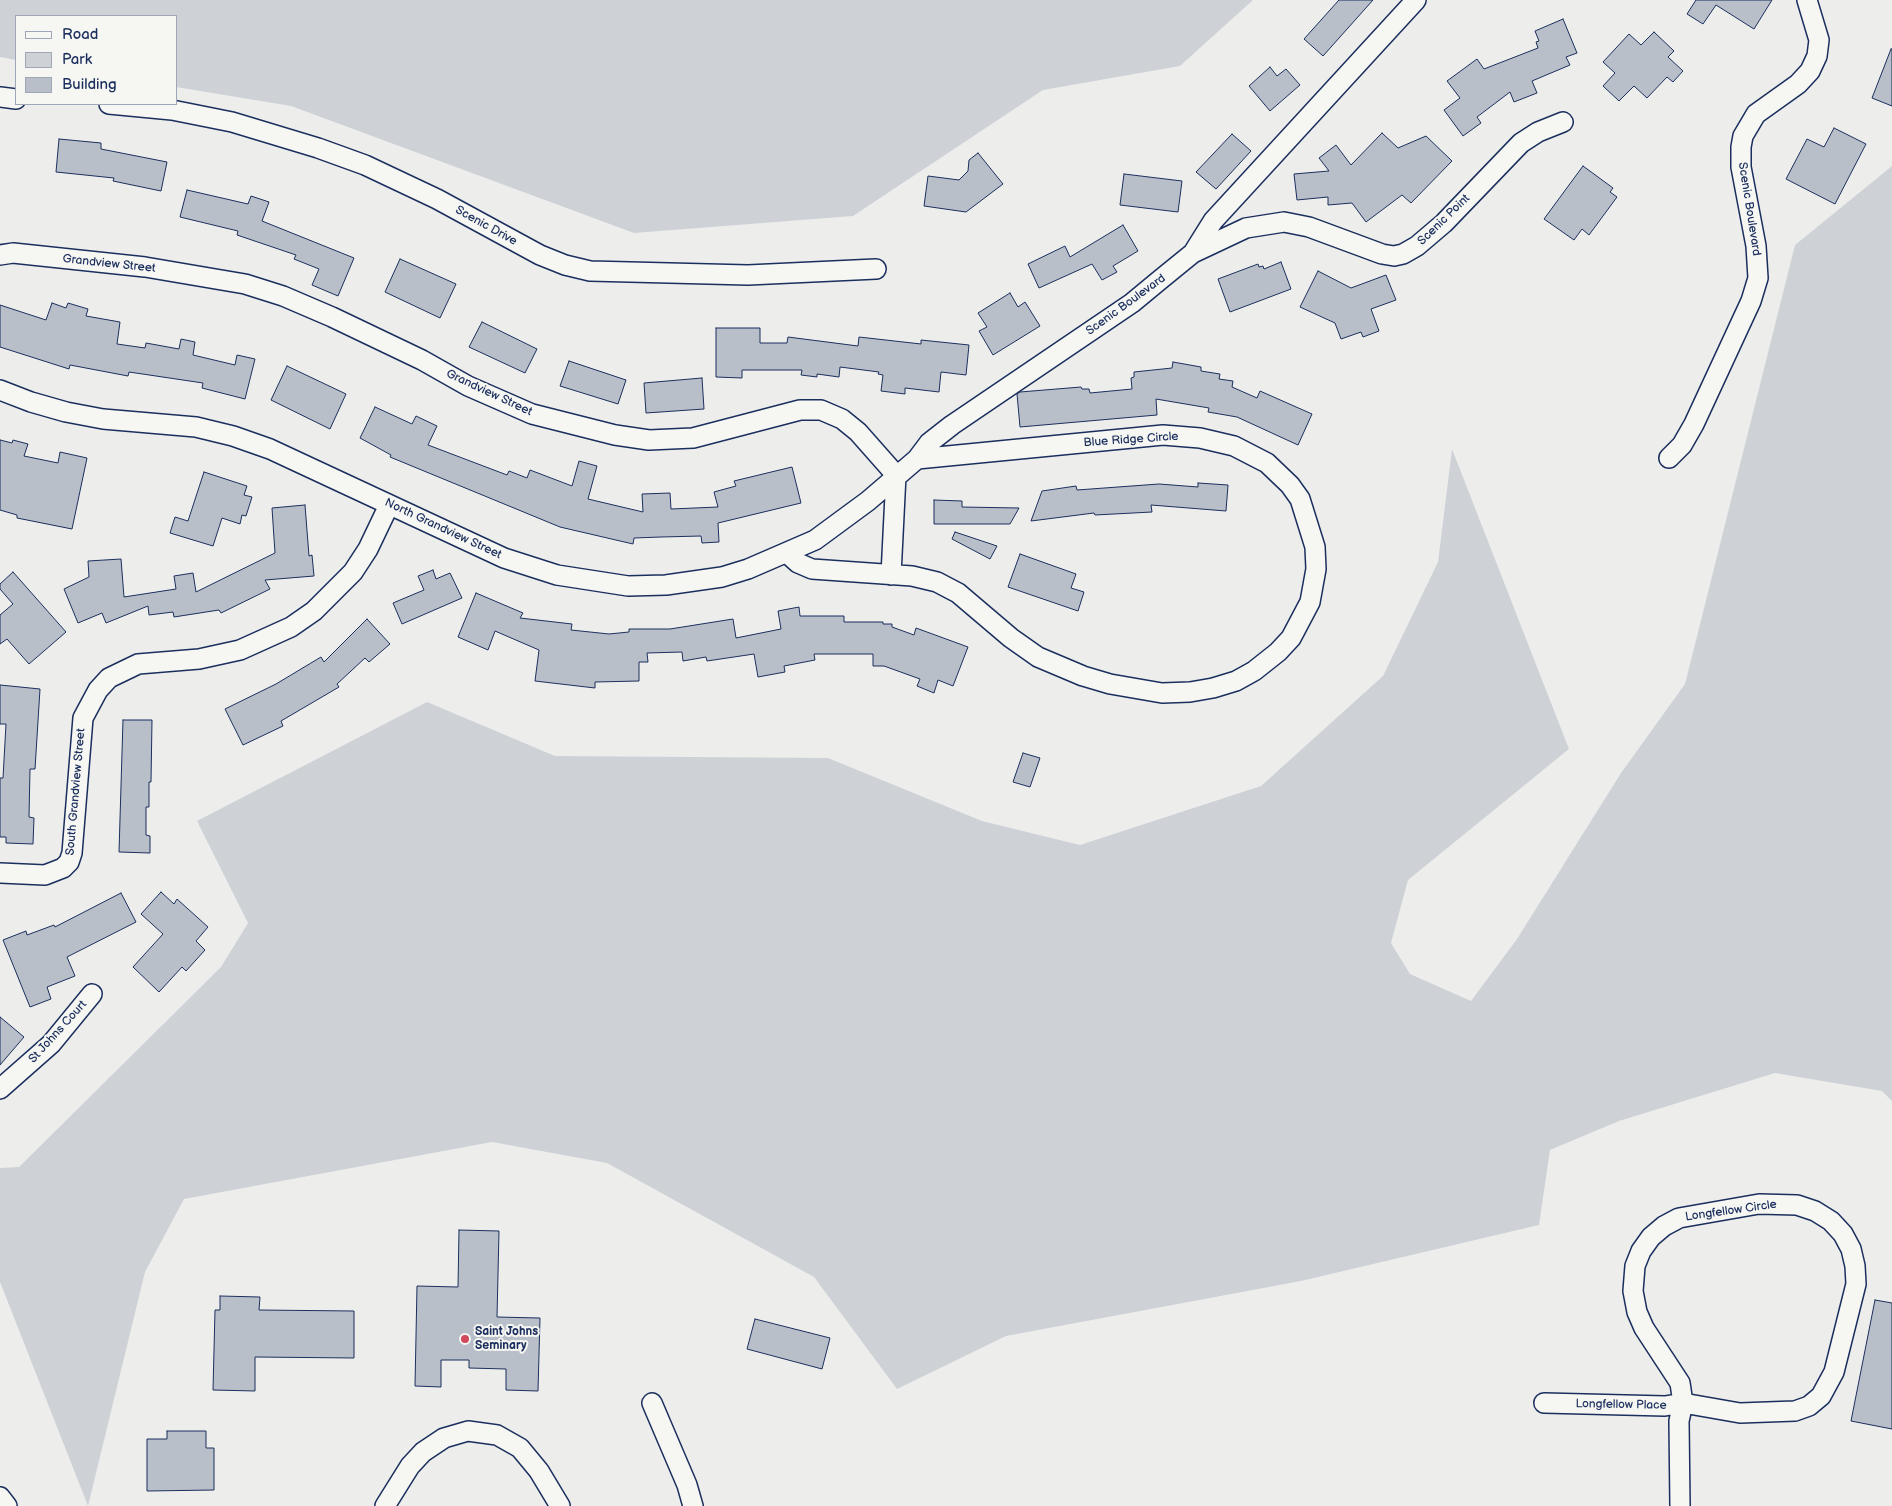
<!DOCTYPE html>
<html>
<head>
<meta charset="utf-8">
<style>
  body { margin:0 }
  #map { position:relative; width:1892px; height:1506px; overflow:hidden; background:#edeeec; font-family:"Balsamiq Sans",sans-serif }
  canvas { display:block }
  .legend { position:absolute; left:15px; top:15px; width:162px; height:90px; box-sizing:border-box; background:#f6f6f2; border:1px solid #9ea6b7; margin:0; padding:6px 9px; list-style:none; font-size:15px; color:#1b2f5e }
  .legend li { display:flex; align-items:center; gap:10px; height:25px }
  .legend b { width:25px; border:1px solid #9ea6b7 }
</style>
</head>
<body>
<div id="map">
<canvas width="1892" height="1506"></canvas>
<ul class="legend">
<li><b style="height:6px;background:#f6f6f2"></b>Road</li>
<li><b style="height:14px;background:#ced2d7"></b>Park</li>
<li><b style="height:14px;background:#b9bfc8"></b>Building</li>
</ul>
</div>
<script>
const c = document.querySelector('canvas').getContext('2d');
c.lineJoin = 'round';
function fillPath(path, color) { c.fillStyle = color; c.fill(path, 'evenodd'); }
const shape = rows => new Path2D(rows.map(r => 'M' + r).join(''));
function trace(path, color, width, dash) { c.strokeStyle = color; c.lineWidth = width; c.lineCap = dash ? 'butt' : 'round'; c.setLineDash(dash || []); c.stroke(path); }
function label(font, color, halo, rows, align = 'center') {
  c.font = font + ' "Balsamiq Sans",sans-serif'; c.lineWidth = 4; c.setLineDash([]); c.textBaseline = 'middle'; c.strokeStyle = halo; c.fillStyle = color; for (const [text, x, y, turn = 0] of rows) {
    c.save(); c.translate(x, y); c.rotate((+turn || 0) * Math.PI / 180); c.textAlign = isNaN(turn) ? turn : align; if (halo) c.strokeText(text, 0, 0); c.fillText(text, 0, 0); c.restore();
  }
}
fillPath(shape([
  [0,0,1253,0,1180,66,1043,90,853,216,634,233,291,106,176,87,176,16,16,16,16,60,0,57],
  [1892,166,1892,1101,1882,1091,1775,1073,1619,1121,1550,1150,1539,1225,1301,1281,1006,1336,897,1389,814,1277,607,1163,492,1142,184,1199,145,1272,88,1506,0,1282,0,1168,19,1167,221,967,248,923,197,821,427,702,555,756,828,758,982,821,1080,845,1261,786,1383,676,1438,562,1452,449,1569,749,1408,880,1391,943,1410,974,1471,1001,1517,939,1621,773,1685,684,1795,245]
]), '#ced2d7');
const building = shape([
  [1339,0,1373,0,1323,56,1304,39,1339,0],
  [1696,0,1772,0,1754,29,1716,5,1703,24,1687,14,1696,0],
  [1563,19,1577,53,1566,57,1570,65,1532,81,1537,93,1514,102,1510,92,1477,117,1481,123,1463,136,1444,110,1460,98,1447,81,1477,59,1484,69,1538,48,1536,42,1539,41,1535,31,1563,19],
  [1654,32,1674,51,1668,57,1683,71,1673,82,1667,77,1647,98,1634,86,1619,101,1603,86,1615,73,1603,62,1629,34,1641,45,1654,32],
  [1891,49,1892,49,1892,106,1872,98,1891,49],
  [1270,67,1277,76,1286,69,1300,85,1270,111,1249,86,1270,67],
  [1834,128,1866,144,1835,204,1786,179,1807,139,1824,147,1834,128],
  [1382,133,1398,148,1426,136,1452,161,1411,203,1402,195,1366,222,1352,203,1328,205,1328,197,1297,200,1294,174,1329,171,1319,158,1336,145,1351,165,1382,133],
  [1232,134,1251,151,1216,189,1196,172,1232,134],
  [59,139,101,143,101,149,167,162,161,191,113,181,114,178,56,172,59,139],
  [978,153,1003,184,966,212,924,206,928,176,959,180,968,171,969,160,978,153],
  [1583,166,1613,188,1610,192,1617,197,1589,235,1582,229,1574,240,1544,219,1583,166],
  [1124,174,1182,181,1178,212,1120,205,1124,174],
  [187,190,248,204,251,196,269,202,262,221,354,258,338,296,312,285,319,269,294,259,296,255,237,235,238,231,180,217,187,190],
  [1123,225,1138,251,1113,266,1117,272,1102,280,1092,264,1039,288,1028,264,1065,246,1070,257,1123,225],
  [400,259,456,284,440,318,385,292,400,259],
  [1281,262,1291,289,1230,312,1218,279,1258,264,1259,267,1263,266,1264,269,1281,262],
  [1318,271,1351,288,1386,275,1396,300,1371,309,1379,331,1363,337,1361,332,1341,339,1335,323,1300,307,1318,271],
  [1010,293,1018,307,1025,302,1040,326,993,355,979,331,987,327,978,313,1010,293],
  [52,303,66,308,68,303,88,309,86,316,120,322,117,344,145,348,146,343,179,349,181,339,195,342,193,355,235,365,237,355,255,359,245,399,202,388,203,383,129,372,128,376,70,365,69,369,0,347,0,305,46,320,52,303],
  [482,322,537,349,525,373,469,347,482,322],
  [716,328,760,328,760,343,787,343,788,337,858,346,859,337,921,344,921,340,969,345,966,375,941,372,939,392,905,388,905,394,881,391,883,375,878,374,879,372,840,367,839,377,817,374,817,377,801,375,802,370,742,370,742,378,716,377,716,328],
  [569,361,626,380,618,404,560,386,569,361],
  [1173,362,1201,367,1201,371,1220,374,1219,379,1233,381,1232,387,1257,398,1260,391,1312,414,1298,445,1237,417,1208,412,1209,408,1156,399,1157,415,1020,427,1017,394,1020,392,1081,387,1082,389,1089,389,1090,393,1132,389,1131,378,1134,377,1134,372,1172,368,1173,362],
  [287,366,346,394,330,429,271,400,287,366],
  [702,378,704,409,646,413,644,383,702,378],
  [375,407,412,424,416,416,437,426,428,445,507,475,509,471,527,478,530,470,572,486,579,461,597,466,588,499,643,512,642,494,670,493,671,509,718,507,714,492,736,486,734,481,792,467,801,503,718,523,719,542,702,543,701,536,661,537,634,538,633,544,560,527,390,457,391,455,360,438,375,407],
  [0,440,12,443,13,440,28,444,24,456,58,463,60,452,87,458,72,529,17,518,17,515,0,510,0,440],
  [204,472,247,486,244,495,252,497,246,516,242,515,240,524,222,518,213,546,170,533,175,517,188,521,204,472],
  [1198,483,1228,485,1226,511,1151,505,1152,512,1095,515,1094,513,1031,521,1042,491,1076,486,1077,490,1159,484,1198,487,1198,483],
  [934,500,962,501,962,507,1019,508,1010,524,934,524,934,500],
  [305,505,309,556,312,555,314,576,265,580,270,589,221,613,219,610,174,617,173,612,149,615,148,606,106,623,102,613,78,623,64,589,89,577,88,561,121,559,124,597,176,589,174,576,193,573,196,592,275,553,272,508,305,505],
  [955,532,997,546,990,559,952,539,955,532],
  [1020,554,1076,574,1071,588,1084,592,1078,611,1008,587,1020,554],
  [433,570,436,579,450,573,462,598,402,624,393,603,424,590,418,576,433,570],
  [13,572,66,632,29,664,7,639,0,644,0,615,13,604,0,589,0,584,13,572],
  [476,593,523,613,520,618,572,624,571,630,609,634,629,632,629,629,670,629,733,619,736,638,781,629,778,611,799,607,800,616,844,616,844,622,883,622,883,624,892,624,892,627,914,635,916,628,968,647,953,686,938,680,934,693,917,686,920,679,884,666,873,666,873,654,814,654,815,660,784,666,785,672,758,677,754,654,707,661,706,657,683,661,682,652,647,653,648,662,639,662,639,681,595,682,595,688,535,681,539,650,495,631,488,650,458,637,476,593],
  [367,619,390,644,369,662,365,658,337,684,339,687,281,721,283,726,243,745,225,709,276,684,321,657,324,662,367,619],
  [0,685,40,689,35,769,30,769,29,817,34,818,33,844,6,843,6,837,0,837,0,778,3,778,6,724,0,724,0,685],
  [123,720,152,720,151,782,149,782,149,807,146,807,146,835,150,836,150,853,119,852,123,720],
  [1023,753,1040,758,1030,787,1013,782,1023,753],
  [161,892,174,904,177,899,208,927,196,941,205,950,186,971,182,967,159,992,133,967,163,934,141,914,161,892],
  [121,893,136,922,67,957,75,976,47,987,51,999,30,1007,3,940,26,931,27,935,54,925,55,927,121,893],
  [0,1017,24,1037,0,1065,0,1017],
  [459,1230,499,1231,497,1317,540,1318,538,1391,506,1390,506,1369,469,1368,469,1360,441,1360,441,1387,415,1386,417,1286,458,1287,459,1230],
  [220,1296,260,1297,259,1310,354,1311,354,1358,255,1357,255,1391,213,1390,215,1310,220,1310,220,1296],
  [1875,1300,1892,1303,1892,1429,1851,1421,1875,1300],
  [755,1319,830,1338,822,1369,747,1349,755,1319],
  [167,1431,206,1431,206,1448,214,1448,214,1490,147,1491,147,1439,167,1439,167,1431]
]);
fillPath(building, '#b9bfc8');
trace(building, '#1b2f5e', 1);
const minor = shape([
  [0,97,16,99],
  [109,104,172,110,232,122,318,148,365,165,437,199,540,255,565,265,590,271,748,275,876,269],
  [1193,253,1246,228,1284,222,1309,227,1382,254,1394,256,1403,254,1417,246,1444,223,1521,143,1538,132,1563,122],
  [0,255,13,253,145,267,245,284,283,296,332,317,422,360,468,386,532,414,615,435,649,440,693,438,800,410,821,410,842,419,858,432,896,475,891,575],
  [0,390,31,402,66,412,103,419,196,427,233,436,270,449,504,558,557,575,628,586,666,585,722,577,748,569,815,540,868,501,917,459,929,443,952,425,1132,303,1161,279,1193,253,1213,221,1416,0],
  [1669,458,1682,445,1694,424,1751,301,1758,278,1756,246,1741,167,1741,147,1743,136,1756,114,1798,84,1810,71,1817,56,1819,40,1807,0],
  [788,554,798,563,812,569,912,576,937,582,958,593,1011,638,1038,657,1083,676,1110,684,1162,693,1190,692,1213,688,1236,681,1254,671,1278,652,1291,638,1310,602,1316,569,1315,547,1300,499,1290,485,1267,463,1234,446,1200,438,1163,435,917,459],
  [0,873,45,875,63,868,69,862,72,853,83,718,98,690,109,678,138,664,199,659,240,650,291,627,314,611,353,572,368,549,389,505],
  [0,1089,51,1044,92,994],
  [1759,1204,1797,1205,1815,1211,1831,1221,1843,1234,1851,1249,1855,1266,1856,1284,1834,1372,1821,1396,1809,1406,1795,1411,1740,1413,1683,1403,1680,1383,1644,1328,1637,1312,1633,1291,1635,1266,1641,1251,1651,1237,1664,1226,1679,1218,1759,1204],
  [652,1403,687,1485,693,1506],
  [1544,1403,1665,1406,1683,1403],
  [0,1497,7,1506],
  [385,1506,410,1466,423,1452,444,1438,468,1431,497,1435,520,1448,539,1471,560,1506],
  [1680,1506,1679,1421,1683,1403]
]);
trace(minor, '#1b2f5e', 22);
trace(minor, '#f6f6f2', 19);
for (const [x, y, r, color] of [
  [465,1339,5,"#d1495b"]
]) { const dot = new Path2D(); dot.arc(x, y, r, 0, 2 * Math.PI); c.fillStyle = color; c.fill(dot); trace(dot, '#f6f6f2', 2); }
label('12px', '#1b2f5e', '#f6f6f2', [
  ["Scenic Boulevard",1749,209,81],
  ["Scenic Point",1444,220,-44],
  ["Scenic Drive",486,226,29],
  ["Grandview Street",109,264,6],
  ["Scenic Boulevard",1126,305,-36],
  ["Grandview Street",489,393,25],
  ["Blue Ridge Circle",1131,440,-4],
  ["North Grandview Street",443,529,25],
  ["South Grandview Street",76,792,-85],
  ["St Johns Court",58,1032,-48],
  ["Longfellow Circle",1731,1211,-8],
  ["Longfellow Place",1621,1405,1]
]);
label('bold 12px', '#1b2f5e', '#f6f6f2', [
  ["Saint Johns",475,1332],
  ["Seminary",475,1346]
], 'left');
</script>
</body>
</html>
